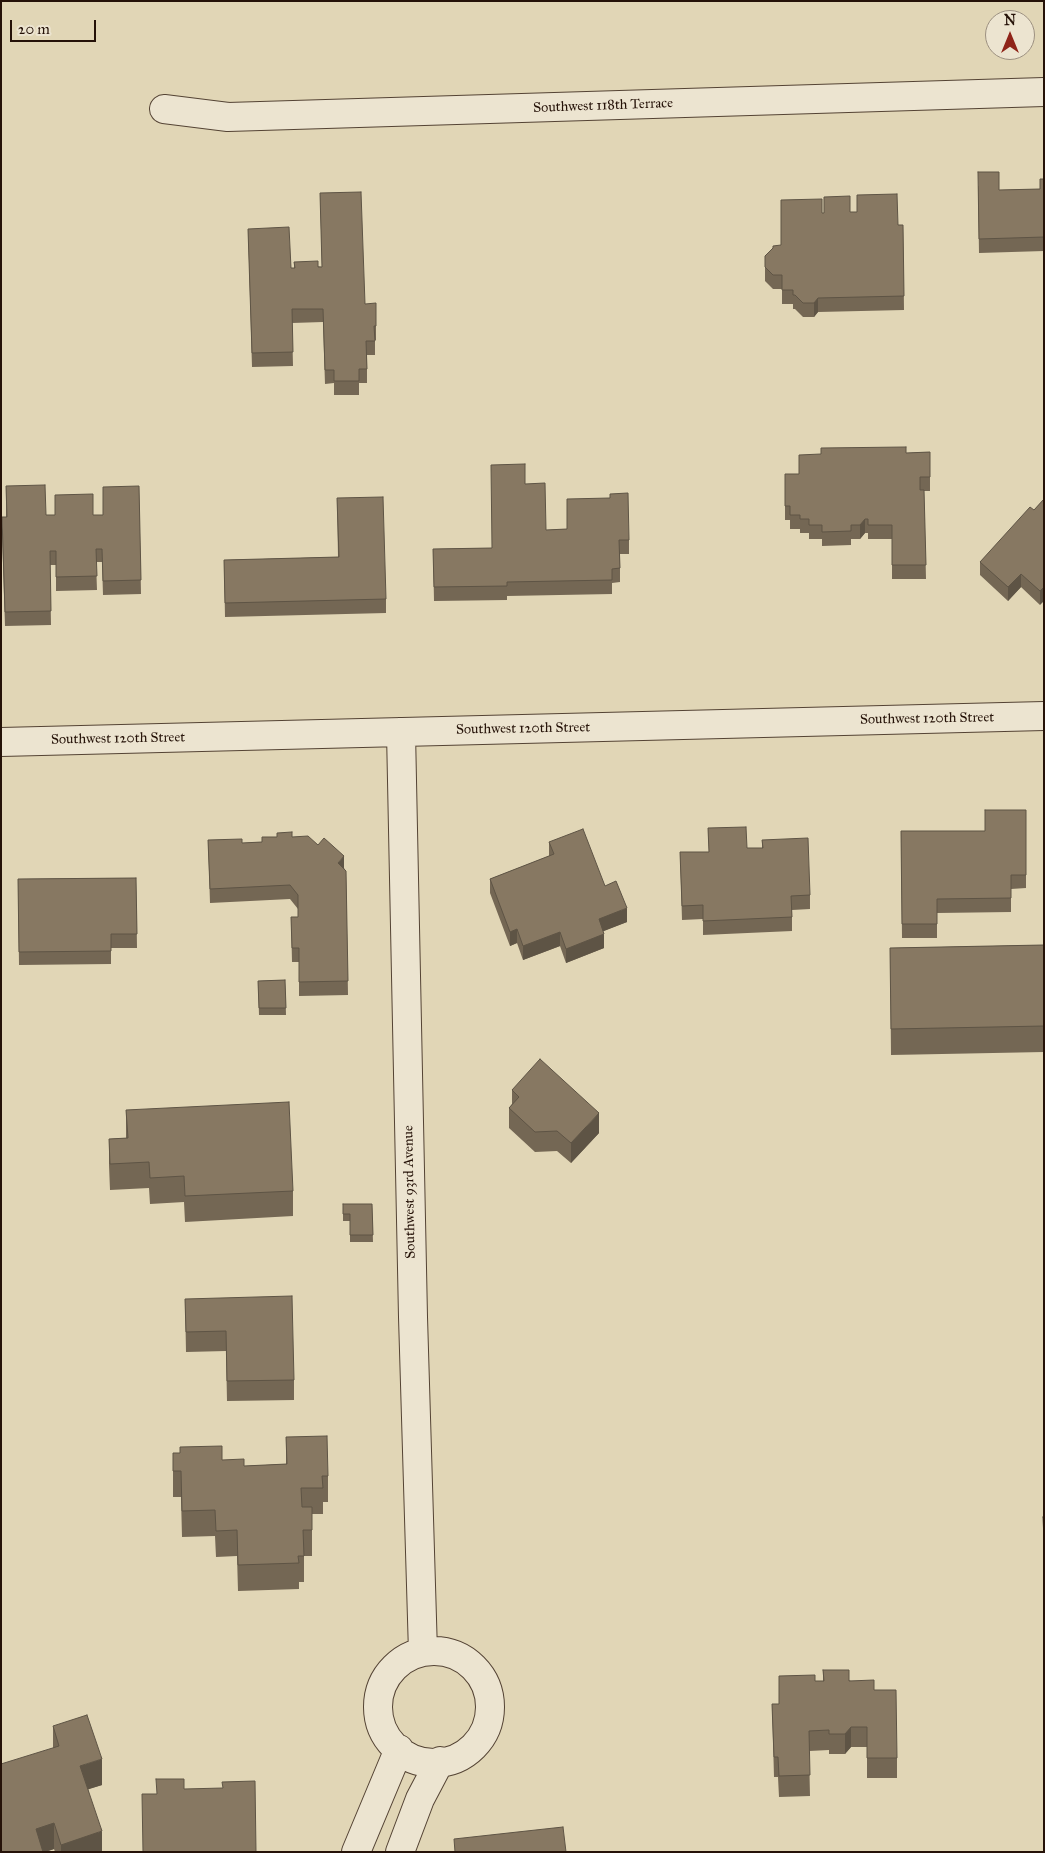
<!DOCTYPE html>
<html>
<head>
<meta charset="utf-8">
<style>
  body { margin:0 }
  #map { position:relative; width:1045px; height:1853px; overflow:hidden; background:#e1d6b6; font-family:"IM FELL Great Primer",serif }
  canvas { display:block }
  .frame { position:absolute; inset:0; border:2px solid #251208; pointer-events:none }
  .north { position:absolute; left:985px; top:10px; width:50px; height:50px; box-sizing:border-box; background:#ece4d0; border:1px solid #9c9080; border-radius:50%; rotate:0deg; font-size:14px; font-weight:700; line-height:20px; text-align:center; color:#251208 }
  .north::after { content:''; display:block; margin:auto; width:18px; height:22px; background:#8f2418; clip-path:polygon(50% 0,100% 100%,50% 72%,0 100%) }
  .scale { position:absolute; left:10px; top:20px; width:86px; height:22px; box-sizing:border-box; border:2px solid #251208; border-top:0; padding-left:6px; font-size:15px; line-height:18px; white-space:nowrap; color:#251208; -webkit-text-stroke:4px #ece4d0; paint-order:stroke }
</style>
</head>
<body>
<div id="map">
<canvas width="1045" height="1853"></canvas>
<div class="frame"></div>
<div class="north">N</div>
<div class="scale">20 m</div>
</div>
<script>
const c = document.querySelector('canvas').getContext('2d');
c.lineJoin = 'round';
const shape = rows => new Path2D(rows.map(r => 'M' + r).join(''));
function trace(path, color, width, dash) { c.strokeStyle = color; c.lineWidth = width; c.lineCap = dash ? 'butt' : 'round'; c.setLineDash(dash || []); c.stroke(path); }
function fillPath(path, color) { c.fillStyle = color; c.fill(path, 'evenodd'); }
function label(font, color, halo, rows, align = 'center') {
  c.font = font + ' "IM FELL Great Primer",serif'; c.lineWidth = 4; c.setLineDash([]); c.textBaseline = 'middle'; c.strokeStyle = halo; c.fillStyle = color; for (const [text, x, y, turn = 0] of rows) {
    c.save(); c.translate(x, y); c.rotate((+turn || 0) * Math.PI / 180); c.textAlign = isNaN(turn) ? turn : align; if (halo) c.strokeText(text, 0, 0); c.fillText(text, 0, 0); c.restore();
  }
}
const minor = shape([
  [164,109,228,117,1044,92],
  [401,732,413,1317,423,1652],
  [1,742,1044,716],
  '378 1707a56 56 0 1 1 112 0a56 56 0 1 1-112 0Z',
  [356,1852,399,1749],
  [400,1852,420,1799,440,1761]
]);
trace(minor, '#544334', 30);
trace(minor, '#ece4d0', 28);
fillPath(shape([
  [1040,179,1044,179,1044,251,979,253,978,186,999,190,1040,189],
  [320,193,365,304,376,326,376,340,375,340,375,355,367,355,367,383,359,383,359,395,334,395,334,383,325,384,323,322,292,323,293,366,252,367,248,229,291,268,294,268,294,262,322,267],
  [824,197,850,212,898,225,903,225,904,310,818,312,814,317,803,317,795,309,793,309,793,304,782,304,782,289,773,289,765,281,765,256,781,245,824,213],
  [930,452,930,491,924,491,926,579,892,579,892,539,868,539,868,533,865,533,860,539,851,539,851,545,822,546,822,539,809,539,809,533,800,533,800,529,790,529,790,520,785,520,785,474,799,474,906,453],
  [525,484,546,530,567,529,610,498,629,540,629,554,620,554,620,582,612,583,612,594,507,596,507,600,434,601,433,549,492,548],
  [6,486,46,515,103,515,139,486,141,594,103,595,102,562,96,562,97,590,56,591,56,565,50,565,51,625,5,626,2,531,6,517],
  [337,498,386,599,386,613,225,617,224,560,338,557],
  [1044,499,1040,605,1021,587,1008,601,980,575,980,562,1034,510],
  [1026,810,1026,888,1011,889,1011,912,937,913,937,938,902,938,901,831,985,831],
  [708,828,747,848,762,848,762,840,810,895,810,909,792,910,792,931,703,935,703,919,682,920,680,852,709,852],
  [292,837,344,868,346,871,348,995,299,996,299,962,292,962,291,917,298,917,298,909,290,899,210,903,208,840,242,843,262,842],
  [549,842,605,886,627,922,603,931,604,948,566,963,560,946,523,960,517,943,510,946,490,893,490,879,549,856],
  [136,878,137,948,111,948,111,964,19,965,18,879],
  [1044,945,1044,1052,891,1055,890,948],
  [285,980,286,1015,259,1015,258,981],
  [512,1090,599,1133,571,1163,557,1151,535,1152,509,1128,509,1108,512,1104],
  [126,1110,293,1191,293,1216,185,1222,184,1202,150,1204,149,1188,110,1190,109,1165,109,1139,126,1138],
  [343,1204,372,1204,373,1242,350,1242,350,1221,343,1221],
  [185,1299,294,1380,294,1400,227,1401,226,1351,186,1352],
  [286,1437,328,1476,328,1502,323,1502,323,1514,312,1514,312,1556,304,1556,304,1582,299,1582,299,1589,238,1591,237,1556,216,1557,215,1536,182,1537,181,1497,173,1497,173,1453,180,1453,222,1460,244,1466,286,1464],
  [823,1670,874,1690,897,1758,897,1778,867,1778,867,1747,851,1747,845,1754,829,1754,829,1750,809,1751,810,1796,779,1797,778,1777,774,1777,772,1704,779,1704,815,1681,823,1681],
  [53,1726,102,1785,88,1789,102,1852,55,1852,54,1849,45,1852,1,1852,53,1748]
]), '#746754');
fillPath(shape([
  [818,298,818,312,814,317,814,303],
  [865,519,865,533,860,539,860,525],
  [1021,574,1021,587,1008,601,1008,587],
  [1044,587,1044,601,1040,605,1040,591],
  [344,856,344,870,338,863],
  [627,908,627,922,599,933,599,919],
  [517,929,517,943,510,946,510,932],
  [560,932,560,946,523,960,523,946],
  [604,934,604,948,566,963,566,949],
  [599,1113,599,1133,571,1163,571,1143],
  [851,1727,851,1747,845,1754,845,1734],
  [102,1759,102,1785,80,1792,80,1766],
  [54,1823,54,1849,45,1852,36,1852,36,1829],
  [102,1831,102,1852,61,1852,61,1845]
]), '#5e5445');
const building = shape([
  [978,172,999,172,999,190,1040,189,1040,179,1044,179,1044,237,979,239,978,172],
  [361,192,365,304,376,303,376,326,374,326,375,341,366,341,367,369,359,369,359,381,334,381,334,370,325,370,323,309,292,309,293,352,252,353,248,229,289,227,291,268,295,268,294,262,318,261,318,267,322,267,320,193,361,192],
  [897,194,898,225,903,225,904,296,818,298,814,303,803,303,795,295,793,295,793,290,782,290,782,275,773,275,765,267,765,256,773,248,773,246,781,245,781,200,822,199,822,213,824,213,824,197,850,196,850,212,857,212,857,195,897,194],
  [906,447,906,453,930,452,930,477,920,477,920,490,924,490,926,565,892,565,892,525,868,525,868,519,865,519,860,525,851,525,851,531,822,532,822,525,809,525,809,519,800,519,800,515,790,515,790,506,785,506,785,474,799,474,799,455,821,454,821,448,906,447],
  [525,464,525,484,545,483,546,530,567,529,567,499,610,498,610,494,628,493,629,540,619,540,620,568,612,569,612,580,507,582,507,586,434,587,433,549,492,548,491,465,525,464],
  [45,485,46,515,55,515,55,495,93,494,93,515,103,515,103,487,139,486,141,580,103,581,102,549,96,549,97,576,56,577,56,551,50,551,51,611,5,612,2,517,7,517,6,486,45,485],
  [383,497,386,599,225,603,224,560,339,557,337,498,383,497],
  [1044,499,1044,587,1040,591,1021,574,1008,587,980,562,1030,507,1034,510,1044,499],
  [985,810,1026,810,1026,875,1011,875,1011,898,937,899,937,924,902,924,901,831,985,831,985,810],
  [746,827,747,848,763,848,762,840,808,838,810,895,791,896,792,917,703,921,703,905,682,906,680,852,709,852,708,828,746,827],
  [583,829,605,886,616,881,627,908,599,919,604,934,566,949,560,932,523,946,517,929,510,932,490,879,554,854,549,842,583,829],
  [292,832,292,837,308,836,318,845,324,838,344,856,338,863,346,871,348,981,299,982,299,948,292,948,291,917,298,917,298,895,290,885,210,889,208,840,242,839,242,843,262,842,262,837,277,837,277,833,292,832],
  [136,878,137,934,111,934,111,951,19,952,18,879,136,878],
  [1044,945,1044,1026,891,1029,890,948,1044,945],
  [285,980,286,1008,259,1008,258,981,285,980],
  [540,1059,599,1113,571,1143,557,1131,535,1132,509,1108,519,1097,512,1090,540,1059],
  [289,1102,293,1191,185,1196,184,1176,150,1178,149,1162,110,1164,109,1139,128,1138,126,1110,289,1102],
  [343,1204,372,1204,373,1235,350,1235,350,1214,343,1214,343,1204],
  [292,1296,294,1380,227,1381,226,1331,186,1332,185,1299,292,1296],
  [327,1436,328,1476,322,1476,323,1488,301,1488,302,1507,312,1507,312,1530,303,1530,304,1556,298,1556,299,1563,238,1565,237,1530,216,1531,215,1510,182,1511,181,1471,173,1471,173,1453,180,1453,180,1447,222,1446,222,1460,244,1459,244,1466,287,1464,286,1437,327,1436],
  [1043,1517,1044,1517,1044,1539,1043,1517],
  [823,1670,849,1670,849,1681,874,1680,874,1690,896,1690,897,1758,867,1758,867,1727,851,1727,845,1734,829,1734,829,1730,809,1731,810,1775,779,1776,778,1757,774,1757,772,1704,779,1704,779,1676,815,1675,815,1681,824,1681,823,1670],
  [87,1715,102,1759,80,1766,102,1831,61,1845,54,1823,36,1829,43,1852,1,1852,1,1764,59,1746,53,1726,87,1715],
  [156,1779,184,1779,184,1789,223,1788,222,1782,255,1781,256,1852,143,1852,142,1794,157,1794,156,1779],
  [563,1827,566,1852,455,1852,454,1839,563,1827]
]);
fillPath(building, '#877862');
trace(building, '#5e5445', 1);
label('14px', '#251208', '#ece4d0', [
  ["Southwest 118th Terrace",603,106,-2],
  ["Southwest 120th Street",927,719,-1],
  ["Southwest 120th Street",523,729,-1],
  ["Southwest 120th Street",118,739,-1],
  ["Southwest 93rd Avenue",410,1192,-91]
]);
</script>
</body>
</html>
